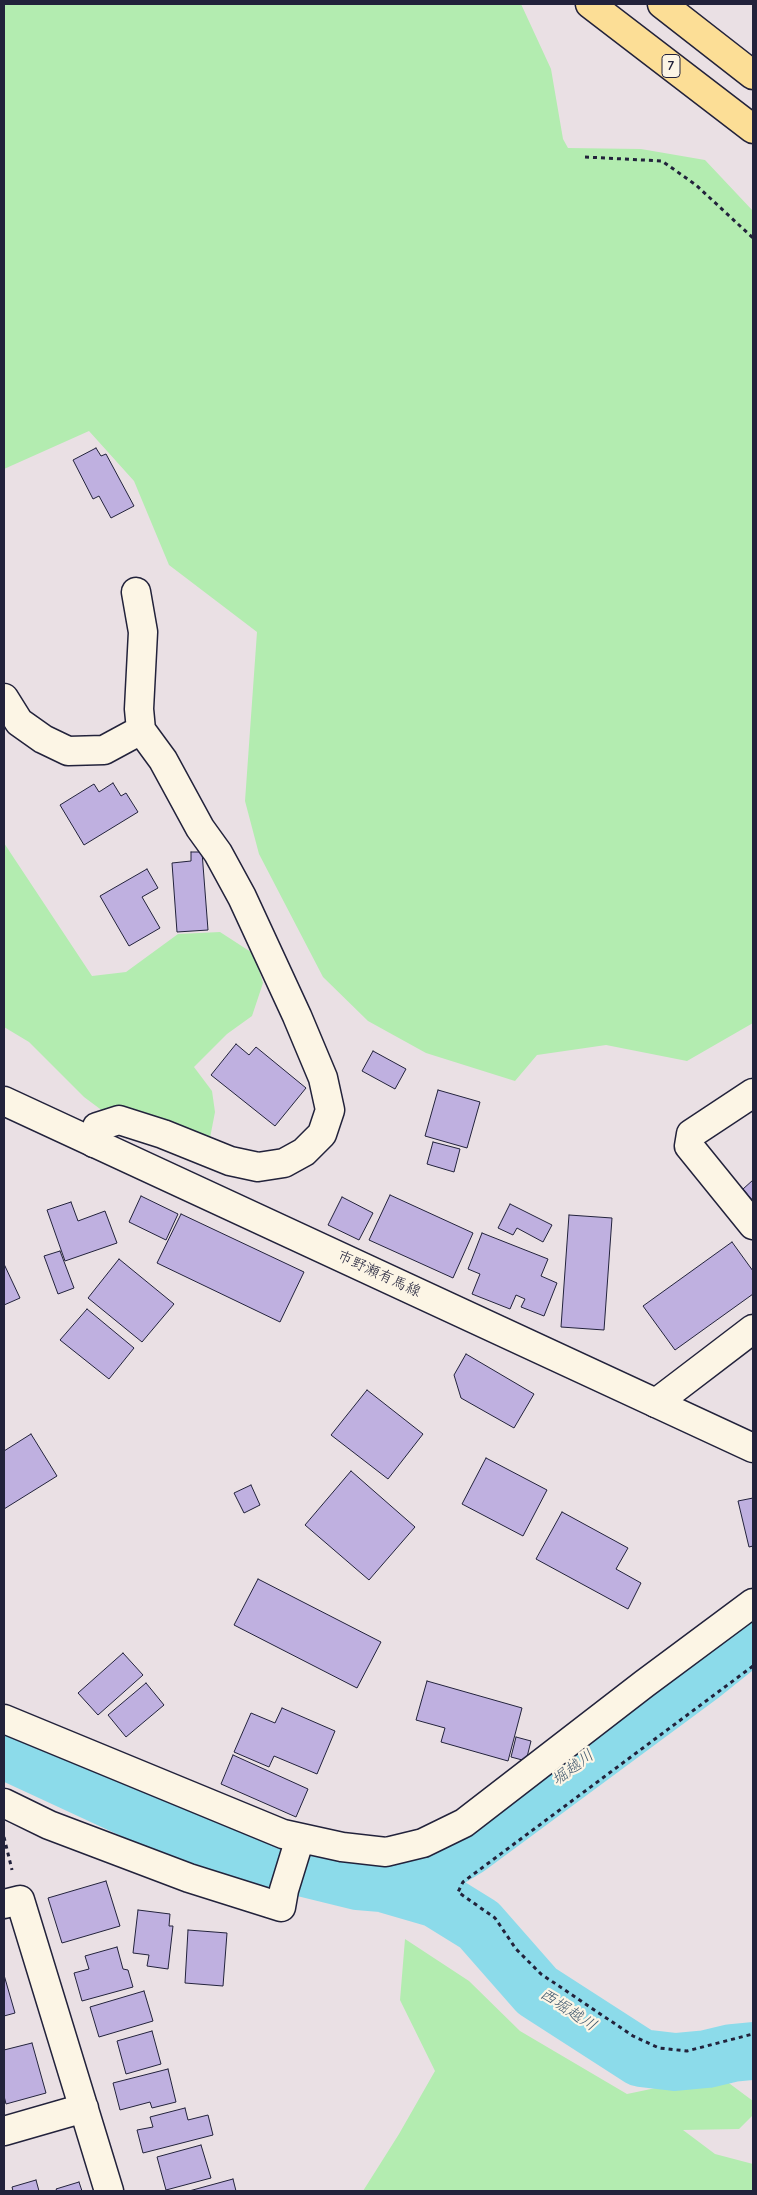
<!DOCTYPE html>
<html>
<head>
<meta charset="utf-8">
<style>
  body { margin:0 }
  #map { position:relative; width:757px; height:2195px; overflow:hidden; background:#eae0e4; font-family:"Comic Neue",sans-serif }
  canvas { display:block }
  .frame { position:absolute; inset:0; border:5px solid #22223b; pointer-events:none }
</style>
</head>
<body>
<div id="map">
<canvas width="757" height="2195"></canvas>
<div class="frame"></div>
</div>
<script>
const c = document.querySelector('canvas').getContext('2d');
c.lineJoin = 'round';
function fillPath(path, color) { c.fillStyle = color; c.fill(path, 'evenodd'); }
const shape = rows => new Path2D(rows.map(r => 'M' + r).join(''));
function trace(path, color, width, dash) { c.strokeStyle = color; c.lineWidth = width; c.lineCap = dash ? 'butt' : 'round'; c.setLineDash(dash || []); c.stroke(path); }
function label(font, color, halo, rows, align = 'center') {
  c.font = font + ' "Comic Neue","Klee One",sans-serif'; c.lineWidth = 4.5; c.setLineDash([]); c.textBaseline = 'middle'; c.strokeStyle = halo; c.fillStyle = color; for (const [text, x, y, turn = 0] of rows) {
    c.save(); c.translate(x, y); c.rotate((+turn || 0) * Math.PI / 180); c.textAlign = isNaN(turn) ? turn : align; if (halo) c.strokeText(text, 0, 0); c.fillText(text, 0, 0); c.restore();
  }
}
fillPath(shape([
  [4,4,521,4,551,69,563,139,568,148,641,149,705,160,753,211,753,1023,687,1061,606,1045,537,1055,515,1081,426,1053,368,1021,323,977,259,854,245,801,257,632,169,565,134,481,89,431,4,469],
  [4,843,92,976,126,972,178,934,220,932,254,954,263,983,252,1016,227,1034,194,1067,212,1091,215,1112,210,1138,143,1141,84,1097,29,1042,4,1027],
  [405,1939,469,1981,520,2031,627,2094,718,2075,753,2101,753,2115,739,2129,683,2130,715,2154,753,2164,753,2191,363,2191,399,2134,435,2071,400,2000]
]), '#b3ecb0');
trace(shape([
  [4,1750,138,1812,252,1855,358,1881,382,1883,437,1899,479,1925,537,1991,641,2058,675,2062,707,2059,732,2053,753,2051],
  [382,1883,417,1878,468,1847,702,1674,753,1633]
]), '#8cdbea', 58);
const building = shape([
  [96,448,101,456,106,454,134,506,111,518,99,496,93,499,73,460,96,448],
  [113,783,121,796,126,793,138,812,84,845,60,805,94,784,99,792,113,783],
  [191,852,202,852,208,930,177,932,172,863,191,861,191,852],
  [147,869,158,888,142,897,160,928,129,946,100,896,147,869],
  [236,1044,249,1055,256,1047,306,1088,275,1126,211,1075,236,1044],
  [373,1051,406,1069,395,1089,362,1071,373,1051],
  [438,1090,480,1102,467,1148,425,1136,438,1090],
  [433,1142,460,1149,454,1172,427,1164,433,1142],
  [753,1180,753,1201,743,1189,753,1180],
  [390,1195,473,1233,453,1278,369,1240,390,1195],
  [141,1196,178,1214,166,1240,129,1222,141,1196],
  [342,1197,373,1213,359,1240,328,1225,342,1197],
  [71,1202,78,1221,105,1211,117,1243,65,1261,47,1210,71,1202],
  [510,1204,552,1225,543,1242,517,1228,513,1235,498,1228,510,1204],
  [181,1214,304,1272,280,1322,157,1263,181,1214],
  [569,1215,612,1218,604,1330,561,1327,569,1215],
  [482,1233,548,1259,541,1276,557,1283,544,1316,521,1307,525,1299,516,1295,510,1309,472,1294,480,1274,468,1269,482,1233],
  [732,1242,753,1271,753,1294,675,1350,643,1306,732,1242],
  [60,1251,74,1288,58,1294,44,1256,60,1251],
  [119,1259,174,1304,142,1342,88,1298,119,1259],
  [4,1264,20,1298,4,1305,4,1264],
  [87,1309,134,1348,109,1379,60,1340,87,1309],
  [466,1354,534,1394,514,1428,461,1398,454,1375,466,1354],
  [367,1390,423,1434,388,1479,331,1435,367,1390],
  [31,1434,57,1476,4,1509,4,1451,31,1434],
  [486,1458,547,1490,523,1536,462,1504,486,1458],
  [351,1471,415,1527,369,1580,305,1525,351,1471],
  [251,1485,260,1505,244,1513,234,1493,251,1485],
  [753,1498,753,1546,749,1547,738,1501,753,1498],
  [562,1512,628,1548,616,1569,641,1583,628,1609,536,1559,562,1512],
  [258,1579,381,1642,357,1688,234,1625,258,1579],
  [123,1653,143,1675,98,1715,78,1693,123,1653],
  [427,1681,522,1708,508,1761,441,1742,445,1728,416,1720,427,1681],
  [146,1683,164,1705,126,1737,108,1715,146,1683],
  [282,1708,335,1731,317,1774,274,1756,269,1767,234,1752,251,1713,275,1723,282,1708],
  [516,1737,531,1741,526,1761,511,1757,516,1737],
  [233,1755,308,1789,296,1817,221,1784,233,1755],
  [106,1881,120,1926,62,1943,48,1898,106,1881],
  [138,1910,170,1914,169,1926,173,1926,168,1969,147,1966,149,1955,133,1953,138,1910],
  [188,1930,227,1933,223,1986,185,1983,188,1930],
  [117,1947,123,1969,128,1970,133,1987,82,2001,74,1973,89,1969,85,1956,117,1947],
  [4,1975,15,2013,4,2016,4,1975],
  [144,1991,153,2021,99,2037,90,2007,144,1991],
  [152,2031,161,2064,126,2074,117,2041,152,2031],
  [32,2043,46,2093,6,2104,4,2096,4,2050,32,2043],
  [168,2069,176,2102,152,2108,150,2102,120,2110,113,2083,168,2069],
  [185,2108,188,2120,208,2115,213,2135,143,2153,137,2130,153,2127,150,2117,185,2108],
  [201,2145,211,2178,166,2190,157,2157,201,2145],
  [233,2179,236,2191,189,2191,233,2179],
  [36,2180,39,2191,13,2191,12,2187,36,2180],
  [79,2182,82,2191,57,2191,56,2189,79,2182]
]);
fillPath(building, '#bfb0e0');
trace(building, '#22223b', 1);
const minor = shape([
  [136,592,143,632,139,709,141,730],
  [4,698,19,722,43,739,68,751,104,750,141,730,163,760,200,828,218,853,242,897,297,1016,323,1078,330,1110,322,1134,304,1152,284,1163,258,1167,230,1161,163,1134,119,1120,97,1127,94,1143],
  [753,1093,691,1134,689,1146,753,1225],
  [656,1403,753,1329],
  [4,1719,283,1834,342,1847,386,1852,423,1843,464,1823,644,1684,753,1603],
  [4,1803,49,1825,189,1878,281,1907,284,1890,300,1838],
  [4,1904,20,1900,109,2191],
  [4,2131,84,2108]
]);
const secondary = shape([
  [4,1101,753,1448]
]);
const motorway = shape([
  [590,4,753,129],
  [662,4,753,75]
]);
trace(minor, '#22223b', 31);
trace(secondary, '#22223b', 31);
trace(motorway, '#22223b', 31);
trace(shape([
  [585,157,662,161,696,185,753,238],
  [753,1666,463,1882,458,1892,495,1918,516,1949,541,1974,633,2036,659,2048,687,2051,753,2034],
  [4,1837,12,1870]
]), '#22223b', 3, [4, 4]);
trace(minor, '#fcf5e5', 28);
trace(secondary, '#fcf5e5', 28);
trace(motorway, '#fcde96', 28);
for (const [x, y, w] of [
  [671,66,18]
]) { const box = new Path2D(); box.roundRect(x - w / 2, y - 11.5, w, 23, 4); c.fillStyle = '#fcf5e5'; c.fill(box); trace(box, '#22223b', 1); }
label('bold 14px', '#22223b', null, [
  ["7",671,66]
]);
label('15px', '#22223b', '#fcf5e5', [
  ["市野瀬有馬線",379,1274,25]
]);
label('italic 16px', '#425a70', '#fcf5e5', [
  ["堀越川",573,1768,-37],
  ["西堀越川",568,2010,33]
]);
</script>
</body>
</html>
